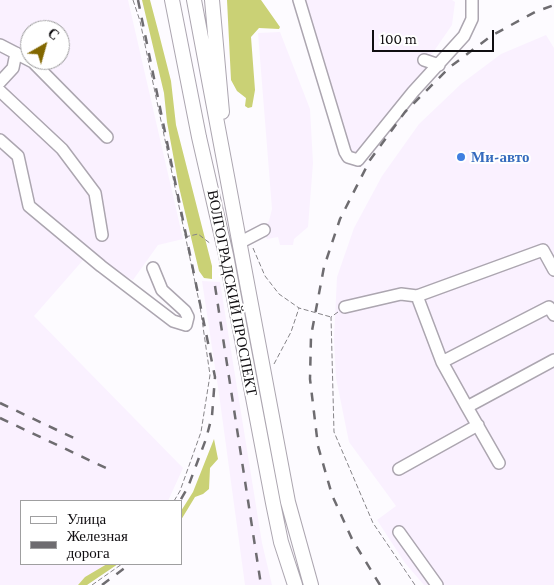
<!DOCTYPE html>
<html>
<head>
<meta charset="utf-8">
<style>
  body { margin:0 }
  #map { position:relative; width:554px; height:585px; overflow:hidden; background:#fdfbff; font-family:"Crimson Pro",serif }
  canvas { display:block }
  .legend { position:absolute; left:20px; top:500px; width:162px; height:65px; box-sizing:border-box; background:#fff; border:1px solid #9f9fa0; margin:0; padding:6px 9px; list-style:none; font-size:15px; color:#100e11 }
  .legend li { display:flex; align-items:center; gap:10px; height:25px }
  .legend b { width:25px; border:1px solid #9f9fa0 }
  .north { position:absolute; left:20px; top:20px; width:50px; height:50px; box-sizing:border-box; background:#fff; border:1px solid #9f9fa0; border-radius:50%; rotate:38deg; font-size:14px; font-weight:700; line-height:20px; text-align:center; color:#100e11 }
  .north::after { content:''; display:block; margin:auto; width:18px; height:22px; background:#826700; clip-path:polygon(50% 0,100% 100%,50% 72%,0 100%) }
  .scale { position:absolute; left:372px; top:30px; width:122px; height:22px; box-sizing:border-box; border:2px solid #100e11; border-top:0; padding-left:6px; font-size:15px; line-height:18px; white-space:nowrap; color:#100e11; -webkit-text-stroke:4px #fff; paint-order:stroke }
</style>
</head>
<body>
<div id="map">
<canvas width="554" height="585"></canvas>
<ul class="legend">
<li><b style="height:6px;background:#fff"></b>Улица</li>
<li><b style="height:6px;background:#6e6c70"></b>Железная дорога</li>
</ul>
<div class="north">С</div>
<div class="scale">100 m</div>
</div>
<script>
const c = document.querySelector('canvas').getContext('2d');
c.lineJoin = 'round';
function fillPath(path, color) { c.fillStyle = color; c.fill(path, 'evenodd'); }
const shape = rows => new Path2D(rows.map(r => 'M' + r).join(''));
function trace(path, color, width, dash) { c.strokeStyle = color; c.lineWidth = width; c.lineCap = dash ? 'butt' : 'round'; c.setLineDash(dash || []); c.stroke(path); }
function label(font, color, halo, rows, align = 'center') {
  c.font = font + ' "Crimson Pro",serif'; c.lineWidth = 4; c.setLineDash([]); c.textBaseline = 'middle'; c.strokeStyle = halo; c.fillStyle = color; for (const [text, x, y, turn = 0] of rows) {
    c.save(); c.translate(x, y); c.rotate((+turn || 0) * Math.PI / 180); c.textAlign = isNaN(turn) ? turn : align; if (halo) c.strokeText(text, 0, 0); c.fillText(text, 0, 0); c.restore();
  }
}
fillPath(shape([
  [0,0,128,0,183,239,158,245,133,280,110,269,32,202,23,155,0,135],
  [30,30,60,30,60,60,30,60],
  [302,0,452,0,455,2,452,25,425,64,428,68,355,154,351,152],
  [280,32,310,109,313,163,308,227,294,239,293,245,280,245,278,237,267,239,263,228,269,221,272,209,258,33],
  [546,35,554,48,554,585,424,585,405,563,377,520,396,506,349,442,336,378,334,339,337,277,354,228,382,176,419,124,461,84,501,54],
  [0,144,11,153,27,211,84,259,34,316,183,468,168,501,21,501,21,564,113,564,77,585,0,585],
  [202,281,220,282,262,543,272,585,245,585,219,394]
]), '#faf1ff');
fillPath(shape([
  [142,0,150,0,159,34,171,81,176,125,212,266,212,279,204,278,199,271,179,187,167,122,164,93],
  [227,0,261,0,280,27,279,29,259,28,251,37,255,90,252,107,248,108,245,106,246,98,237,91,231,80],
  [214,439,218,459,210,468,209,489,203,494,195,497,181,520,181,511,193,492],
  [107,564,118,564,87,585,78,585,85,577]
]), '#cad175');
const minor = shape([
  [299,0,345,152,348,157,358,160,413,92,464,36,472,19,472,0],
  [0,45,33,62,107,137],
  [424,60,439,65],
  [0,82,13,68,16,53],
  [0,91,62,149,95,193,102,235],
  [0,140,18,156,29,206,101,266,173,321,186,325,188,317,185,311,162,290,153,268],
  [239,243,264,230],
  [417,296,442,362],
  [345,307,401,294,417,296,543,250,554,270],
  [554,315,549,307,442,362,467,407,554,360],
  [467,407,499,463],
  [399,469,478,425],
  [399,532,437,585]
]);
const major = shape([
  [172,0,199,137,226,255,273,503,281,542,295,585],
  [194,0,288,502,311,585],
  [212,0,222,112]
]);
trace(minor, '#aca6b0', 14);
trace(major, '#aca6b0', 16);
trace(shape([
  [133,0,140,21,200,306,210,375,201,432,180,491,174,501],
  [185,237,198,234,211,244],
  [253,248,265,276,279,294,299,308,331,317],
  [338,312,331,317,334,432,373,523,415,585],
  [274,364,291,332,299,308],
  [92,585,122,564]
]), '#868488', 1, [5, 2.5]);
trace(minor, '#fff', 11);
trace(major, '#fff', 14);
trace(shape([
  [138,0,215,377,212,416,206,439,188,487,180,501],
  [215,286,261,585],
  [0,403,78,440],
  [0,418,108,469],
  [102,585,130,564],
  [380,585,352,539,332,495,318,446,310,379,311,336,324,267,340,219,370,160,405,112,450,67,491,36,535,12,554,5]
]), '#6e6c70', 2.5, [9, 9]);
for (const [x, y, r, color] of [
  [461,157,5,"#3f7fe0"]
]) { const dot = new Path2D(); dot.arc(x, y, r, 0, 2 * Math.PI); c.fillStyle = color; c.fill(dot); trace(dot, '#fff', 2); }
label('bold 15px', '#366cbe', '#fff', [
  ["Ми-авто",471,157]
], 'left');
label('15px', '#100e11', '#fff', [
  ["ВОЛГОГРАДСКИЙ ПРОСПЕКТ",232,293,79]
]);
</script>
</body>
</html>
